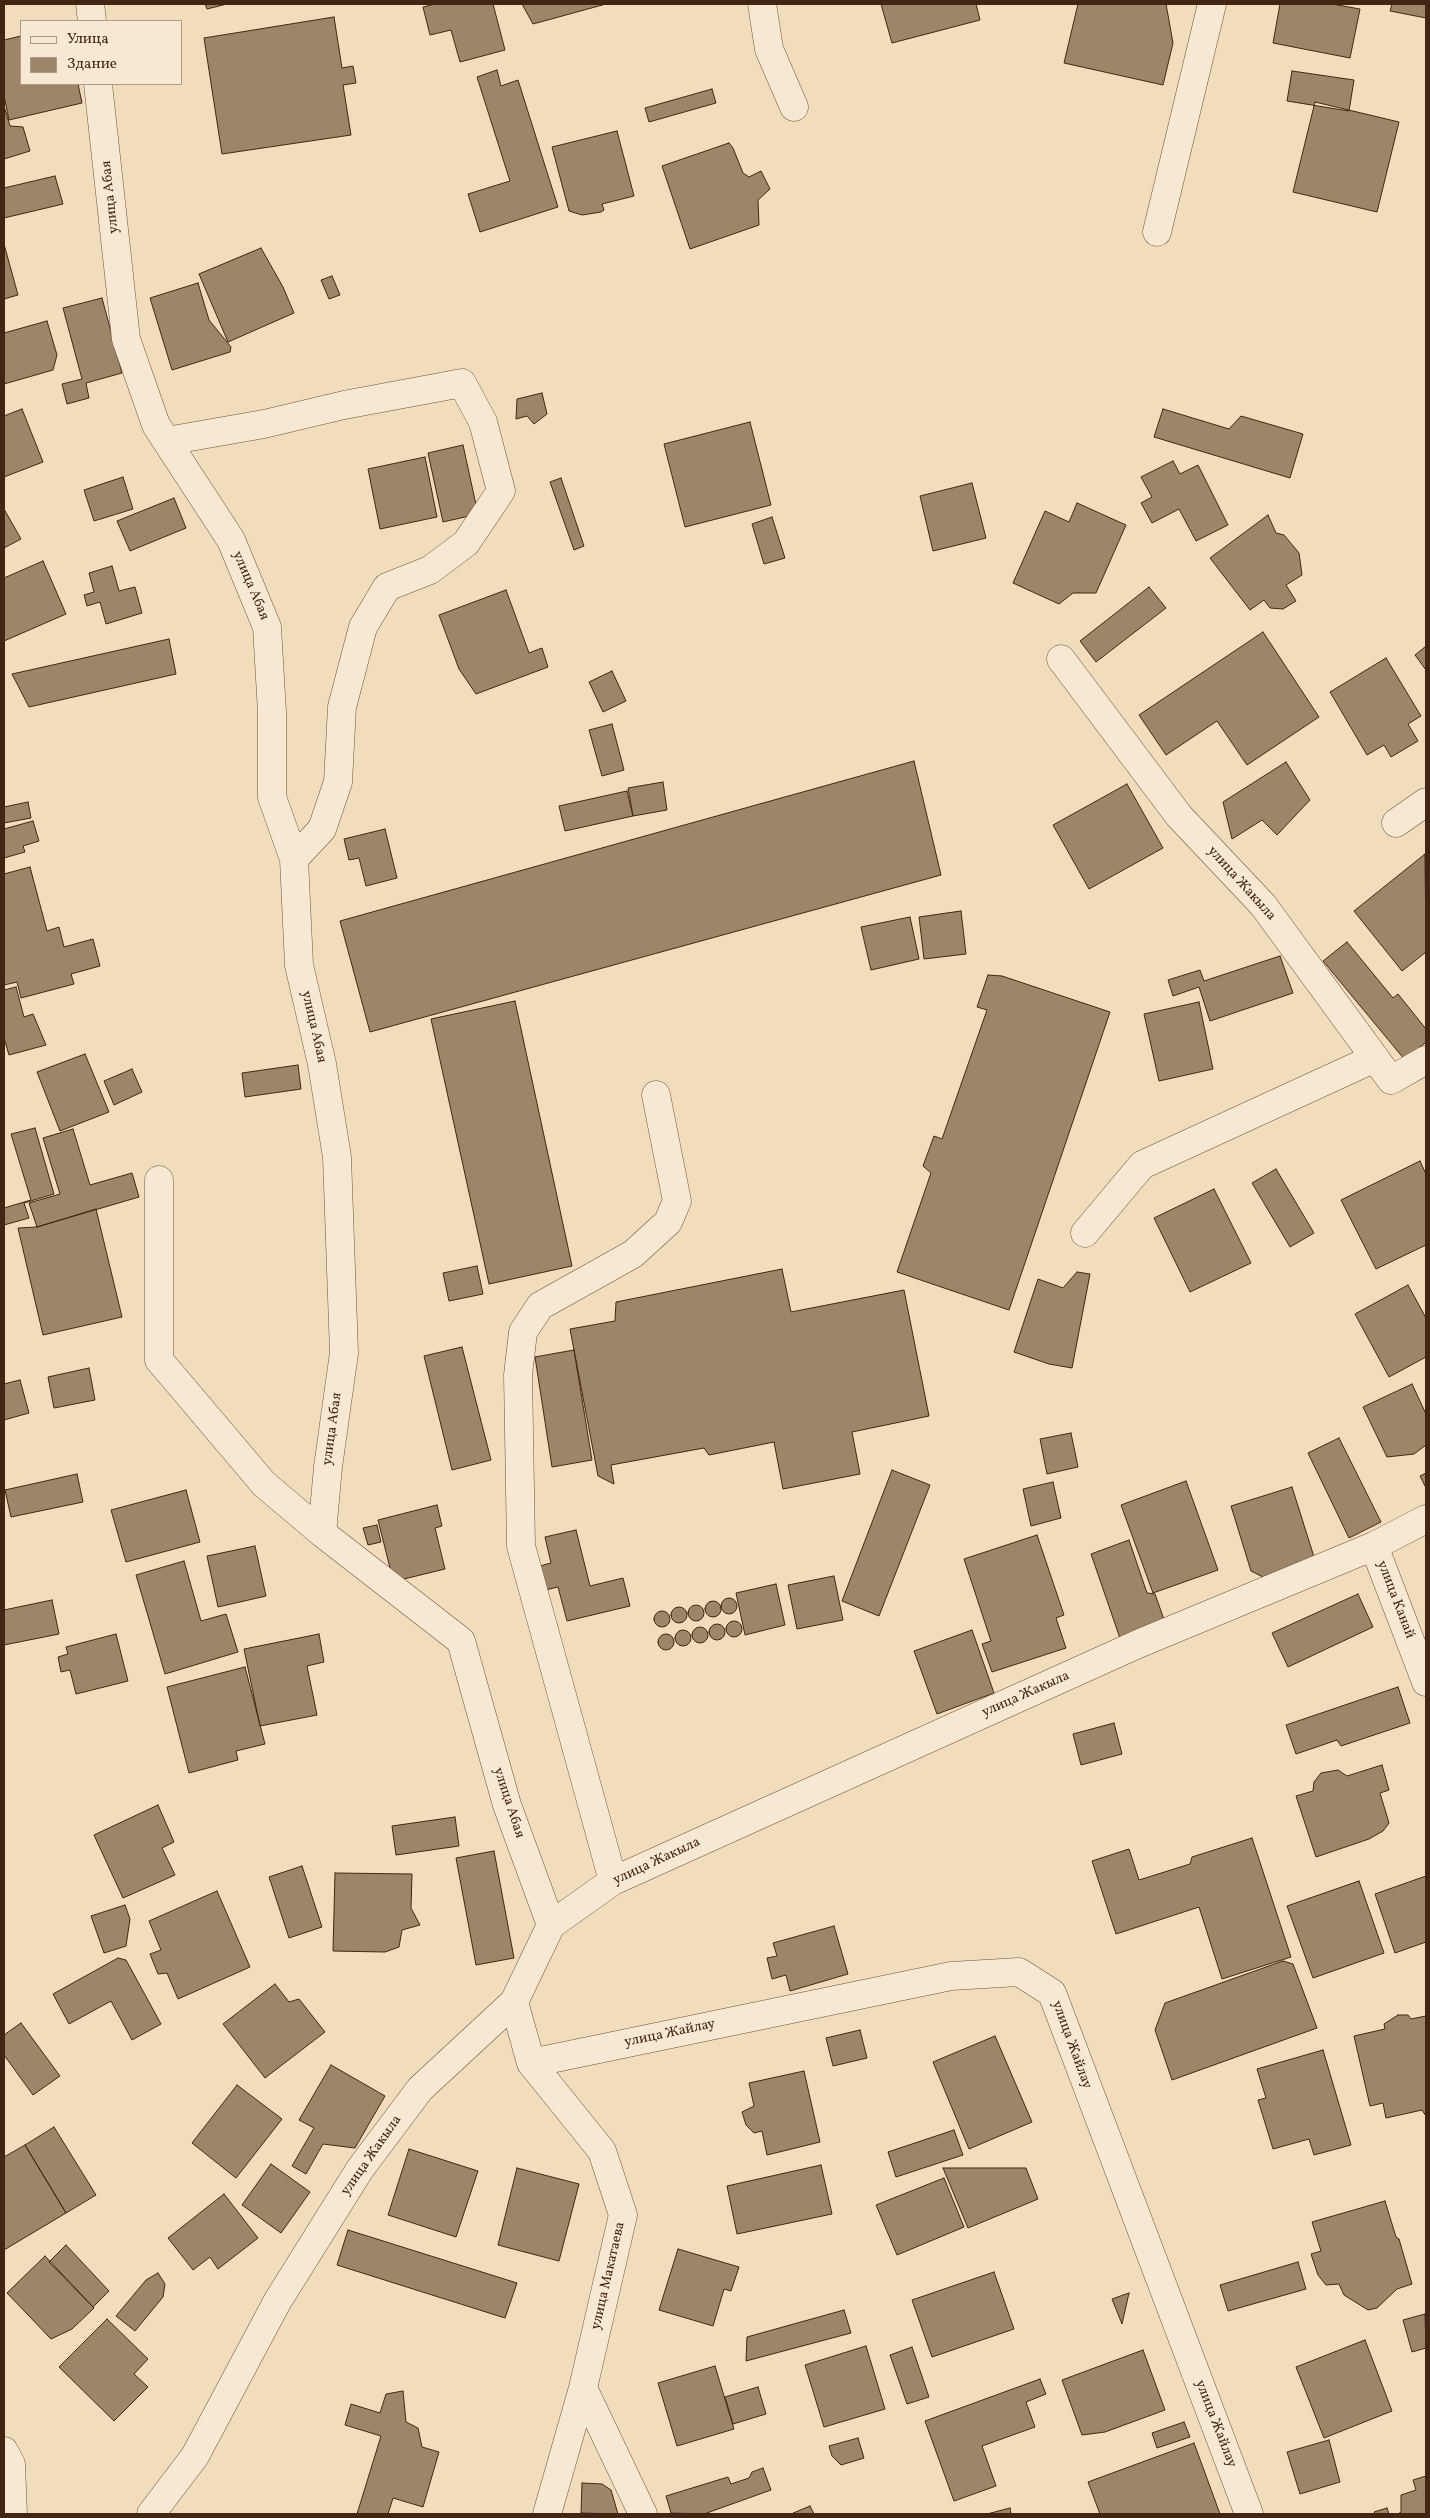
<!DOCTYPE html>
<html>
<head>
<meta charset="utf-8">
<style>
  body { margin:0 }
  #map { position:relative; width:1430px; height:2518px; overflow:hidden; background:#f1dcbb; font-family:Vollkorn,serif }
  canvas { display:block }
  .frame { position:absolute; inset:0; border:5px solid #422613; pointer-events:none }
  .legend { position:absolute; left:20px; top:20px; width:162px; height:65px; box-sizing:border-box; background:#f6e8d3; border:1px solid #ae9a86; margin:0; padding:6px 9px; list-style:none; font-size:15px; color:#422613 }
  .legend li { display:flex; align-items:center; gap:10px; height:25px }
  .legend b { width:25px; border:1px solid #ae9a86 }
</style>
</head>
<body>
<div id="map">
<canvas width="1430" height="2518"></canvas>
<div class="frame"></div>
<ul class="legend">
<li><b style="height:6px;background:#f6e8d3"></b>Улица</li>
<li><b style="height:14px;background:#9d856a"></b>Здание</li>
</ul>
</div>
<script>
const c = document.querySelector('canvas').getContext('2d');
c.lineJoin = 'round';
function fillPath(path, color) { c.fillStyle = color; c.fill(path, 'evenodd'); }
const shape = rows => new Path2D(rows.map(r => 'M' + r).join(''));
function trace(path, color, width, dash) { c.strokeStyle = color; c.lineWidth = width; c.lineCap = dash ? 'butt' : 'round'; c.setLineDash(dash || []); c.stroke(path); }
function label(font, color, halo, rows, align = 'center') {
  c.font = font + ' Vollkorn,serif'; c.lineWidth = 5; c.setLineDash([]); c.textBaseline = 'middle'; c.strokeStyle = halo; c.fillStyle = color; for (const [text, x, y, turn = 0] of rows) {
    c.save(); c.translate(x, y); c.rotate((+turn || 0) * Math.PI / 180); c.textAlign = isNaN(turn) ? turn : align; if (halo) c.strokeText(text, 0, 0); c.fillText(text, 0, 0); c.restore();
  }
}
const building = shape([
  [205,4,227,4,207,9,205,4],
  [435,4,493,4,505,50,460,62,451,30,430,35,423,7,435,4],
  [522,4,606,4,533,24,522,4],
  [881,4,976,4,980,20,892,43,881,4],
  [1078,4,1166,4,1173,43,1163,85,1064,63,1078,4],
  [1280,4,1332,4,1360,9,1350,58,1273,43,1280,4],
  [1392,4,1426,4,1426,18,1390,11,1392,4],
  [334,17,342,68,353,66,356,83,343,85,351,135,222,154,204,38,334,17],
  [21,36,21,84,78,84,82,103,9,120,4,96,4,40,21,36],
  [497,70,501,86,518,80,558,207,480,232,468,194,510,181,477,77,497,70],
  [1292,71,1354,80,1349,111,1287,101,1292,71],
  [712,89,716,103,649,122,645,108,712,89],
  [1315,102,1399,122,1377,212,1293,192,1315,102],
  [4,106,10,126,23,127,30,151,4,159,4,106],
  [617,131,634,196,602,204,604,210,601,212,582,215,569,211,552,147,617,131],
  [729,143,733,148,743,173,749,177,761,171,770,189,758,200,759,225,690,249,662,166,729,143],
  [55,176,63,204,4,218,4,188,55,176],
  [4,244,18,295,4,299,4,244],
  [261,248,283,287,294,313,228,342,199,274,261,248],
  [332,276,340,295,329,299,321,280,332,276],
  [198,283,209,320,231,347,230,352,172,370,150,298,198,283],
  [102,298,122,373,86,383,89,398,67,404,62,384,82,379,63,308,102,298],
  [47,321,57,355,53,370,4,384,4,333,47,321],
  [542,393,547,414,534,424,527,416,516,419,517,399,542,393],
  [22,409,43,462,4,477,4,416,22,409],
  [1163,409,1229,429,1241,416,1303,434,1290,478,1154,437,1163,409],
  [750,422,771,505,685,527,664,444,750,422],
  [463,445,478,514,443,522,428,453,463,445],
  [425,457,437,517,380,529,368,469,425,457],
  [1173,461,1180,474,1198,465,1228,525,1196,541,1179,509,1152,523,1141,503,1152,497,1141,477,1173,461],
  [123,477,133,509,94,521,84,490,123,477],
  [561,478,584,546,574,550,550,482,561,478],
  [972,483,986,538,933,551,920,496,972,483],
  [174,498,186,528,130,551,117,521,174,498],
  [1077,503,1126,525,1096,593,1073,593,1059,604,1013,583,1045,511,1069,522,1077,503],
  [4,509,21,539,4,548,4,509],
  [1268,515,1276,533,1284,535,1299,553,1302,575,1286,585,1296,601,1283,609,1270,608,1264,600,1250,610,1210,558,1268,515],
  [772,517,785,558,764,564,752,524,772,517],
  [43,561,66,614,4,641,4,578,43,561],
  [112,566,119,591,135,587,142,613,106,624,100,602,87,606,84,595,94,592,89,573,112,566],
  [1149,587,1166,608,1096,662,1080,641,1149,587],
  [506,590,529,653,542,648,548,667,476,694,459,669,439,615,506,590],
  [1263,632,1319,717,1247,765,1217,721,1166,755,1139,715,1263,632],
  [169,639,176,674,29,707,12,674,169,639],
  [1426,646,1426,670,1415,655,1426,646],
  [1386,658,1421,716,1408,724,1418,741,1391,757,1384,745,1367,755,1330,692,1386,658],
  [612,671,626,701,603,712,589,682,612,671],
  [612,724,624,770,602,776,589,730,612,724],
  [914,761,941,875,370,1032,340,921,914,761],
  [1286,762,1310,800,1277,835,1262,820,1232,839,1223,802,1286,762],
  [663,782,667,810,633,816,628,788,663,782],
  [1127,784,1163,848,1089,889,1053,825,1127,784],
  [627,791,633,816,565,831,559,806,627,791],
  [28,802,31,818,4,823,4,807,28,802],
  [33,821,39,841,23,846,25,852,4,858,4,829,33,821],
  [385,829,397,878,366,886,359,858,349,860,344,839,385,829],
  [1425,854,1426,952,1402,971,1354,911,1425,854],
  [30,867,47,931,59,927,64,947,93,939,100,966,71,974,74,984,21,998,17,982,4,985,4,874,30,867],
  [961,911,966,954,924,959,919,917,961,911],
  [910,917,919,959,871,970,861,927,910,917],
  [1347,942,1393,998,1398,994,1426,1029,1426,1042,1405,1060,1323,961,1347,942],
  [1280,956,1293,993,1210,1021,1199,987,1173,996,1168,980,1200,970,1204,981,1280,956],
  [988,975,1002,976,1110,1012,1009,1310,897,1272,931,1173,923,1166,934,1136,942,1139,987,1010,977,1007,988,975],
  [16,987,24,1017,33,1014,46,1045,9,1055,4,1038,4,990,16,987],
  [515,1001,572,1266,489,1284,431,1019,515,1001],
  [1199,1002,1213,1069,1159,1081,1144,1014,1199,1002],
  [85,1054,109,1112,60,1131,37,1072,85,1054],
  [298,1065,301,1089,245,1097,242,1073,298,1065],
  [132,1069,142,1092,114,1105,104,1081,132,1069],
  [35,1128,54,1194,24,1203,29,1218,4,1225,4,1208,31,1200,11,1134,35,1128],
  [73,1129,90,1185,132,1173,139,1197,37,1227,29,1203,60,1194,43,1138,73,1129],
  [1420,1161,1426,1174,1426,1245,1376,1269,1341,1200,1420,1161],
  [1276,1169,1314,1233,1290,1247,1252,1183,1276,1169],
  [1214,1189,1251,1263,1190,1292,1154,1218,1214,1189],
  [96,1209,122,1317,43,1335,18,1228,37,1227,96,1209],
  [477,1266,483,1294,449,1301,443,1273,477,1266],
  [782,1269,791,1312,904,1290,929,1416,852,1432,860,1474,783,1489,774,1442,709,1455,704,1448,611,1465,614,1484,598,1476,570,1329,615,1321,616,1302,782,1269],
  [1077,1272,1090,1274,1072,1368,1049,1364,1014,1352,1038,1279,1063,1288,1077,1272],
  [1408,1285,1426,1318,1426,1357,1389,1377,1355,1314,1408,1285],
  [462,1347,491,1460,452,1470,424,1356,462,1347],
  [574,1350,592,1460,552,1467,535,1357,574,1350],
  [89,1368,95,1400,54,1408,48,1377,89,1368],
  [20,1380,29,1413,4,1420,4,1384,20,1380],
  [1412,1384,1426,1414,1426,1445,1414,1454,1387,1457,1363,1407,1412,1384],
  [1071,1433,1078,1467,1047,1474,1040,1439,1071,1433],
  [1339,1438,1381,1522,1349,1538,1308,1453,1339,1438],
  [892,1470,930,1485,879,1616,842,1601,892,1470],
  [1426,1473,1426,1488,1420,1476,1426,1473],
  [77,1474,83,1502,11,1517,5,1490,77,1474],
  [1186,1481,1218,1570,1153,1593,1121,1505,1186,1481],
  [1053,1482,1061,1518,1031,1526,1023,1489,1053,1482],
  [1292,1487,1315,1560,1263,1577,1251,1571,1231,1506,1292,1487],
  [186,1490,200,1542,126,1562,111,1510,186,1490],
  [437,1505,442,1526,435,1528,445,1569,404,1579,391,1572,378,1520,437,1505],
  [377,1525,381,1542,368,1545,363,1528,377,1525],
  [576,1530,590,1586,623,1578,630,1606,567,1621,558,1587,541,1591,536,1567,551,1563,545,1537,576,1530],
  [1037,1535,1064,1615,1056,1618,1066,1648,992,1672,982,1644,991,1641,964,1559,1037,1535],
  [1129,1540,1147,1593,1155,1594,1167,1628,1122,1644,1091,1554,1129,1540],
  [255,1546,266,1596,218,1607,207,1556,255,1546],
  [184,1561,201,1621,226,1614,238,1652,165,1674,136,1575,184,1561],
  [834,1576,843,1620,797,1629,788,1585,834,1576],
  [776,1584,785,1625,745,1635,736,1593,776,1584],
  [1358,1594,1373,1627,1288,1667,1272,1633,1358,1594],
  '721 1606a8 8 0 1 1 16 0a8 8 0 1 1-16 0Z',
  [52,1600,59,1634,4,1645,4,1610,52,1600],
  '705 1609a8 8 0 1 1 16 0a8 8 0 1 1-16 0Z',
  '688 1613a8 8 0 1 1 16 0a8 8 0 1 1-16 0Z',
  '671 1615a8 8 0 1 1 16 0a8 8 0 1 1-16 0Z',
  '654 1619a8 8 0 1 1 16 0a8 8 0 1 1-16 0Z',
  '726 1629a8 8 0 1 1 16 0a8 8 0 1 1-16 0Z',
  '709 1632a8 8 0 1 1 16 0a8 8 0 1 1-16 0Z',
  '692 1635a8 8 0 1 1 16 0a8 8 0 1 1-16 0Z',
  '675 1638a8 8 0 1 1 16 0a8 8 0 1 1-16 0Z',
  [972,1630,994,1693,937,1714,914,1651,972,1630],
  '658 1642a8 8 0 1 1 16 0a8 8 0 1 1-16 0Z',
  [116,1634,128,1681,76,1694,70,1670,61,1672,58,1657,68,1654,66,1647,116,1634],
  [319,1634,324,1662,307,1666,317,1715,260,1726,244,1649,319,1634],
  [245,1667,265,1744,236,1751,238,1760,189,1773,167,1687,245,1667],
  [1398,1687,1410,1723,1341,1746,1337,1740,1296,1754,1286,1725,1398,1687],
  [1114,1723,1122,1754,1081,1765,1073,1734,1114,1723],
  [1382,1765,1389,1790,1380,1793,1389,1823,1383,1831,1369,1839,1316,1857,1296,1796,1313,1791,1314,1782,1321,1773,1338,1770,1347,1776,1382,1765],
  [158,1805,174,1842,162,1848,175,1875,123,1898,94,1835,158,1805],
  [455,1817,459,1846,396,1855,392,1826,455,1817],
  [1252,1838,1291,1957,1222,1979,1199,1907,1116,1934,1092,1861,1129,1849,1139,1880,1190,1864,1192,1857,1252,1838],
  [494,1851,514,1958,476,1965,456,1858,494,1851],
  [302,1866,322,1927,289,1938,269,1877,302,1866],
  [335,1873,412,1874,411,1908,420,1925,402,1930,399,1947,385,1952,333,1951,335,1873],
  [1426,1876,1426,1942,1395,1953,1375,1894,1426,1876],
  [1359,1881,1384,1953,1313,1978,1287,1906,1359,1881],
  [217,1891,250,1967,178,1999,167,1973,158,1974,150,1954,161,1950,149,1921,217,1891],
  [125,1905,130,1919,126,1946,104,1953,91,1916,125,1905],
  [834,1926,848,1974,790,1991,786,1975,772,1979,767,1958,777,1956,773,1943,834,1926],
  [118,1958,126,1960,161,2024,132,2040,111,2001,69,2024,53,1994,118,1958],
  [1283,1961,1293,1964,1317,2028,1172,2080,1155,2030,1165,2003,1283,1961],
  [275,1984,289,2002,299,1999,325,2032,265,2078,223,2024,275,1984],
  [1398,2015,1408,2015,1411,2019,1426,2016,1426,2116,1422,2110,1386,2118,1383,2103,1370,2106,1354,2036,1385,2029,1384,2024,1398,2015],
  [21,2023,60,2076,33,2095,4,2055,4,2035,21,2023],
  [860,2030,867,2058,833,2066,826,2038,860,2030],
  [995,2036,1032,2122,969,2149,933,2062,995,2036],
  [1323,2050,1351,2145,1314,2155,1309,2139,1273,2149,1258,2100,1266,2098,1257,2069,1323,2050],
  [331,2065,385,2096,355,2148,323,2144,306,2174,292,2166,314,2128,299,2120,331,2065],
  [804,2071,820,2142,767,2155,762,2131,754,2133,746,2125,742,2112,754,2106,749,2083,804,2071],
  [237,2085,282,2119,236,2178,192,2143,237,2085],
  [54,2127,96,2195,66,2213,25,2145,54,2127],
  [954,2130,963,2155,896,2177,888,2152,954,2130],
  [25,2145,66,2213,4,2250,4,2157,25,2145],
  [409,2149,478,2171,456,2237,388,2215,409,2149],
  [271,2164,310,2192,281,2233,242,2205,271,2164],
  [821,2165,832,2214,737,2234,727,2186,821,2165],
  [517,2168,579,2184,559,2261,498,2245,517,2168],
  [943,2168,1026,2168,1038,2199,968,2228,943,2168],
  [944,2178,964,2227,897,2255,876,2205,944,2178],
  [224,2194,258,2238,218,2269,210,2257,193,2270,168,2238,224,2194],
  [1385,2201,1396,2237,1399,2239,1412,2284,1397,2289,1377,2308,1368,2310,1344,2295,1339,2284,1326,2285,1318,2275,1311,2254,1321,2251,1312,2222,1385,2201],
  [348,2230,517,2283,505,2318,337,2265,348,2230],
  [66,2245,109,2291,93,2307,49,2262,66,2245],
  [678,2249,739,2267,731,2291,724,2289,713,2326,659,2310,678,2249],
  [45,2256,94,2308,72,2329,51,2339,7,2293,45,2256],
  [1298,2262,1306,2289,1228,2311,1220,2285,1298,2262],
  [994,2272,1014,2329,932,2357,912,2300,994,2272],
  [158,2273,165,2284,163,2297,135,2331,116,2316,146,2280,158,2273],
  [1129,2293,1122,2324,1112,2299,1129,2293],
  [844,2310,851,2333,746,2361,747,2337,844,2310],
  [1425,2314,1426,2348,1412,2352,1403,2320,1425,2314],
  [107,2319,148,2359,134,2374,148,2387,114,2421,59,2367,107,2319],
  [1365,2340,1392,2411,1324,2438,1296,2367,1365,2340],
  [866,2346,885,2409,824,2427,805,2365,866,2346],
  [912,2347,929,2397,907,2404,890,2355,912,2347],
  [1143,2350,1165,2410,1105,2432,1082,2435,1062,2380,1143,2350],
  [715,2366,734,2429,677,2446,658,2383,715,2366],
  [1040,2379,1046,2394,1026,2402,1035,2427,982,2446,996,2486,954,2501,925,2421,1040,2379],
  [758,2387,766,2414,733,2424,725,2397,758,2387],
  [403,2391,406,2422,418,2428,422,2447,439,2452,423,2507,393,2498,388,2514,357,2514,381,2436,345,2425,351,2404,380,2413,386,2394,403,2391],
  [1184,2422,1190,2437,1157,2448,1152,2433,1184,2422],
  [858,2438,864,2458,841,2465,832,2456,829,2446,858,2438],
  [1329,2440,1340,2482,1300,2494,1287,2452,1329,2440],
  [1194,2443,1220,2514,1100,2514,1088,2482,1194,2443],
  [763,2468,771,2490,704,2514,671,2513,666,2496,728,2477,731,2484,749,2478,752,2472,763,2468],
  [1426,2476,1426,2514,1398,2514,1401,2512,1401,2495,1416,2490,1413,2480,1426,2476],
  [582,2483,602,2484,611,2490,618,2514,581,2513,582,2483],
  [810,2506,814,2514,791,2514,810,2506],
  [1010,2508,1011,2514,987,2514,1010,2508],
  [1387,2508,1389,2514,1375,2514,1374,2512,1387,2508]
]);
fillPath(building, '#9d856a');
trace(building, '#422613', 1);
const minor = shape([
  [90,4,92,21],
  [762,4,769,49,794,107],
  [98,84,126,339,156,425,231,540,267,627,272,712,272,797,294,859,299,965,322,1064,337,1157,344,1353,328,1467,322,1533,461,1641,507,1805,551,1925],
  [1157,232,1212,4],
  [167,441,264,424,344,405,462,383,483,422,501,491,466,543,430,570,387,587,363,627,342,707,338,782,322,829,294,859],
  [1061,659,1179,816,1263,905,1391,1080,1426,1060],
  [1396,823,1426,802],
  [159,1180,159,1360,264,1484,322,1533],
  [1085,1233,1142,1165,1375,1058],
  [1374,1546,1426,1682],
  [613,1881,521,1546,518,1375,523,1332,540,1306,633,1254,668,1222,677,1201,656,1095],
  [514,2002,531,2063,602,2151,623,2215,583,2388,547,2514],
  [531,2063,951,1976,1019,1972,1052,1993,1249,2514],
  [583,2388,643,2514],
  [4,2451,11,2464,13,2514],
  [151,2514,195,2456,277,2302,360,2169,420,2089,514,2002,551,1925,613,1881,1138,1644,1374,1546,1426,1519]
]);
trace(minor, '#6e543d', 29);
trace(minor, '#f6e8d3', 28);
label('14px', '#422613', '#f6e8d3', [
  ["улица Абая",111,197,-96],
  ["улица Абая",250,586,67],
  ["улица Жакыла",1241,884,48],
  ["улица Абая",313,1027,77],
  ["улица Абая",333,1429,-82],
  ["улица Канай",1395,1600,69],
  ["улица Жакыла",1026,1695,-24],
  ["улица Абая",508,1803,72],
  ["улица Жакыла",657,1862,-25],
  ["улица Жайлау",670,2034,-12],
  ["улица Жайлау",1071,2045,70],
  ["улица Жакыла",372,2156,-55],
  ["улица Макатаева",609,2276,-77],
  ["улица Жайлау",1215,2424,69]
]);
</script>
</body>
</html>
